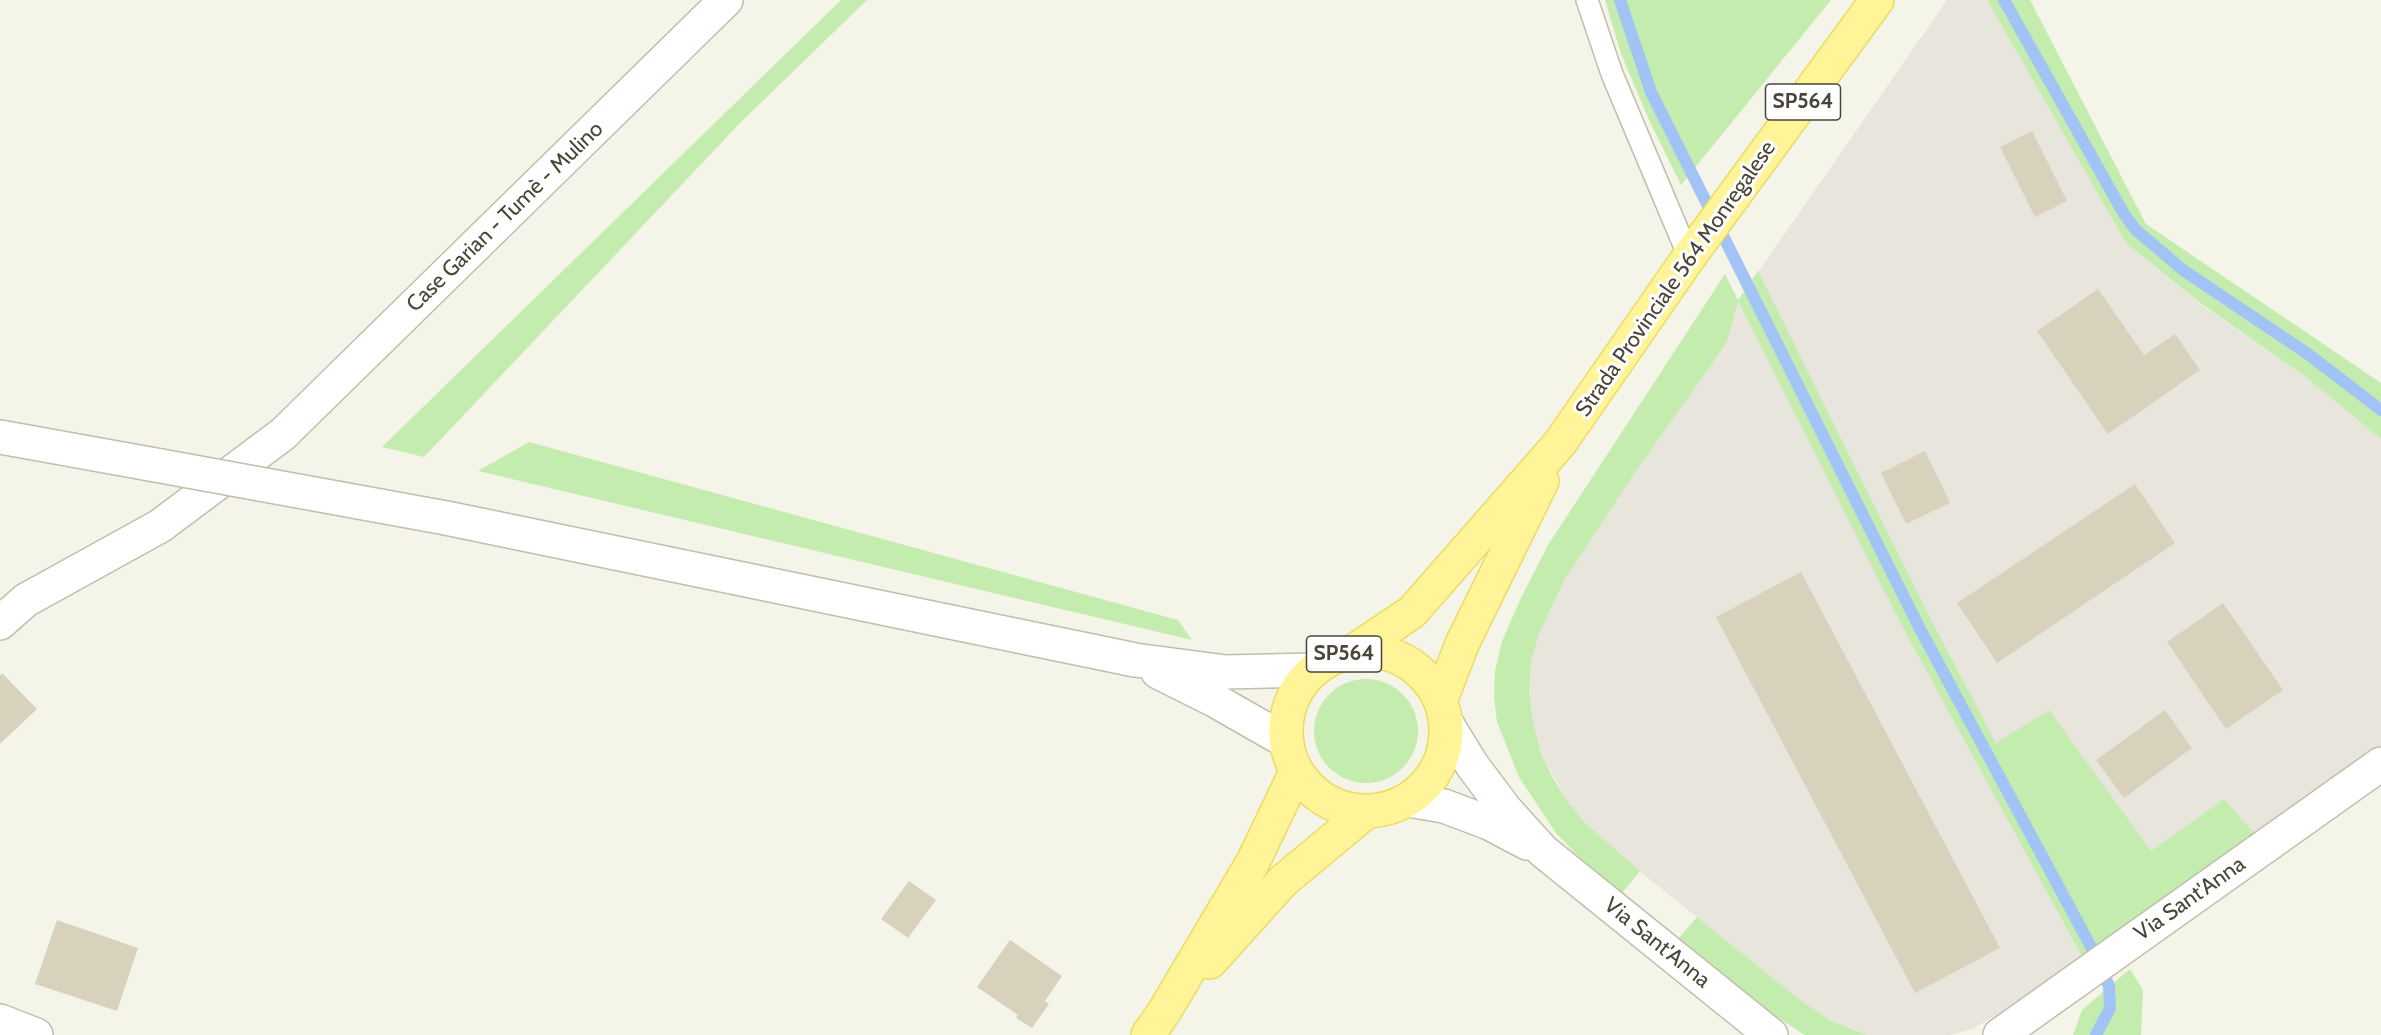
<!DOCTYPE html>
<html>
<head>
<meta charset="utf-8">
<style>
  body { margin:0 }
  canvas { display:block; background:#f5f4e9 }
</style>
</head>
<body>
<canvas width="2381" height="1035"></canvas>
<script>
const c = document.querySelector('canvas').getContext('2d');
c.lineJoin = 'round';
function fillPath(path, color) { c.fillStyle = color; c.fill(path, 'evenodd'); }
const shape = rows => new Path2D(rows.map(r => 'M' + r).join(''));
function trace(path, color, width, dash) { c.strokeStyle = color; c.lineWidth = width; c.lineCap = dash ? 'butt' : 'round'; c.setLineDash(dash || []); c.stroke(path); }
function label(font, color, halo, rows, align = 'center') {
  c.font = font + ' Cabin,sans-serif'; c.lineWidth = 6; c.setLineDash([]); c.textBaseline = 'middle'; c.strokeStyle = halo; c.fillStyle = color; for (const [text, x, y, turn = 0] of rows) {
    c.save(); c.translate(x, y); c.rotate((+turn || 0) * Math.PI / 180); c.textAlign = isNaN(turn) ? turn : align; if (halo) c.strokeText(text, 0, 0); c.fillText(text, 0, 0); c.restore();
  }
}
fillPath(shape([
  [1947,0,1987,0,2126,243,2200,304,2307,378,2381,439,2381,746,2103,944,2011,1007,1972,1029,1950,1035,1867,1035,1831,1021,1795,996,1617,853,1587,825,1567,801,1540,751,1533,721,1529,692,1531,662,1540,631,1565,579,1634,474,1738,301]
]), '#e8e5dd');
fillPath(shape([
  [841,0,867,0,741,122,424,457,382,447],
  [1605,0,1831,0,1681,185,1649,120,1621,54],
  [1987,0,2030,0,2146,224,2381,383,2381,439,2307,378,2200,303,2126,243],
  [1758,271,1930,618,1996,743,2049,710,2151,851,2224,799,2256,835,2083,958,1903,628,1738,301,1727,342,1634,474,1565,579,1540,631,1531,662,1529,692,1533,721,1540,751,1553,778,1567,801,1587,825,1640,871,1622,893,1579,857,1556,833,1519,777,1497,722,1494,697,1495,671,1502,641,1521,598,1548,545,1725,274,1738,300],
  [529,442,1178,620,1192,640,478,471],
  '1314 731a52 52 0 1 1 104 0a52 52 0 1 1-104 0Z',
  [1697,917,1795,996,1831,1021,1867,1035,1805,1035,1777,1017,1679,938],
  [2130,969,2143,990,2141,1035,2073,1035,2082,1010]
]), '#c5ecaf');
trace(shape([
  [1620,0,1651,92,1919,627,2090,945,2109,986,2110,1008,2096,1035],
  [2004,0,2124,214,2136,230,2183,270,2308,354,2381,410]
]), '#a2c3f5', 12);
fillPath(shape([
  [2032,131,2067,201,2035,217,2000,147],
  [2098,289,2144,355,2175,334,2200,370,2108,434,2037,331],
  [1925,451,1950,503,1906,524,1881,473],
  [2135,484,2175,543,1997,663,1957,603],
  [1801,572,2000,948,1915,993,1716,617],
  [2223,603,2283,690,2226,729,2167,642],
  [2,673,37,709,0,744,0,676],
  [2165,710,2192,748,2124,798,2096,760],
  [909,881,936,900,908,938,881,919],
  [57,920,138,948,117,1011,35,984],
  [1010,940,1062,976,1045,1001,1049,1004,1032,1028,1016,1018,1018,1015,977,987]
]), '#d8d2bd');
const service = shape([
  [1587,0,1612,74,1689,257]
]);
const minor = shape([
  [0,623,26,600,160,526,283,434,726,0],
  [0,1021,36,1035]
]);
const tertiary = shape([
  [0,437,161,466],
  [446,518,1135,660,1226,672,1312,670],
  [1158,672,1216,701,1286,741],
  [1447,724,1472,765,1505,809,1543,851,1771,1035],
  [1408,800,1444,806,1489,823,1527,843],
  [2000,1035,2381,764]
]);
const primary = shape([
  '1286 731a80 80 0 1 1 160 0a80 80 0 1 1-160 0Z',
  [1354,651,1412,612,1560,443,1689,257,1877,0],
  [1441,699,1462,644,1542,481],
  [1210,962,1283,881,1366,812],
  [1148,1035,1164,1012,1253,862,1296,772]
]);
trace(service, '#c1beab', 24);
trace(minor, '#c1beab', 36);
trace(tertiary, '#c1beab', 36);
trace(primary, '#ebdc61', 36);
trace(service, '#fff', 21);
trace(minor, '#fff', 33);
trace(tertiary, '#fff', 33);
trace(primary, '#fff598', 33);
const tertiaryBridge = shape([
  [161,466,446,518]
]);
trace(tertiaryBridge, '#c1beab', 36, []);
trace(tertiaryBridge, '#fff', 33);
for (const [x, y, w] of [
  [1803,102,75],
  [1344,654,75]
]) { const box = new Path2D(); box.roundRect(x - w / 2, y - 18, w, 36, 4.5); c.fillStyle = '#fff'; c.fill(box); trace(box, '#4a4637', 1.5); }
label('bold 21px', '#4a4637', null, [
  ["SP564",1803,102],
  ["SP564",1344,654]
]);
label('22px', '#4a4637', '#fff', [
  ["Case Garian - Tumè - Mulino",505,217,-44],
  ["Strada Provinciale 564 Monregalese",1676,279,-55],
  ["Via Sant'Anna",2190,899,-35],
  ["Via Sant'Anna",1657,943,39]
]);
</script>
</body>
</html>
